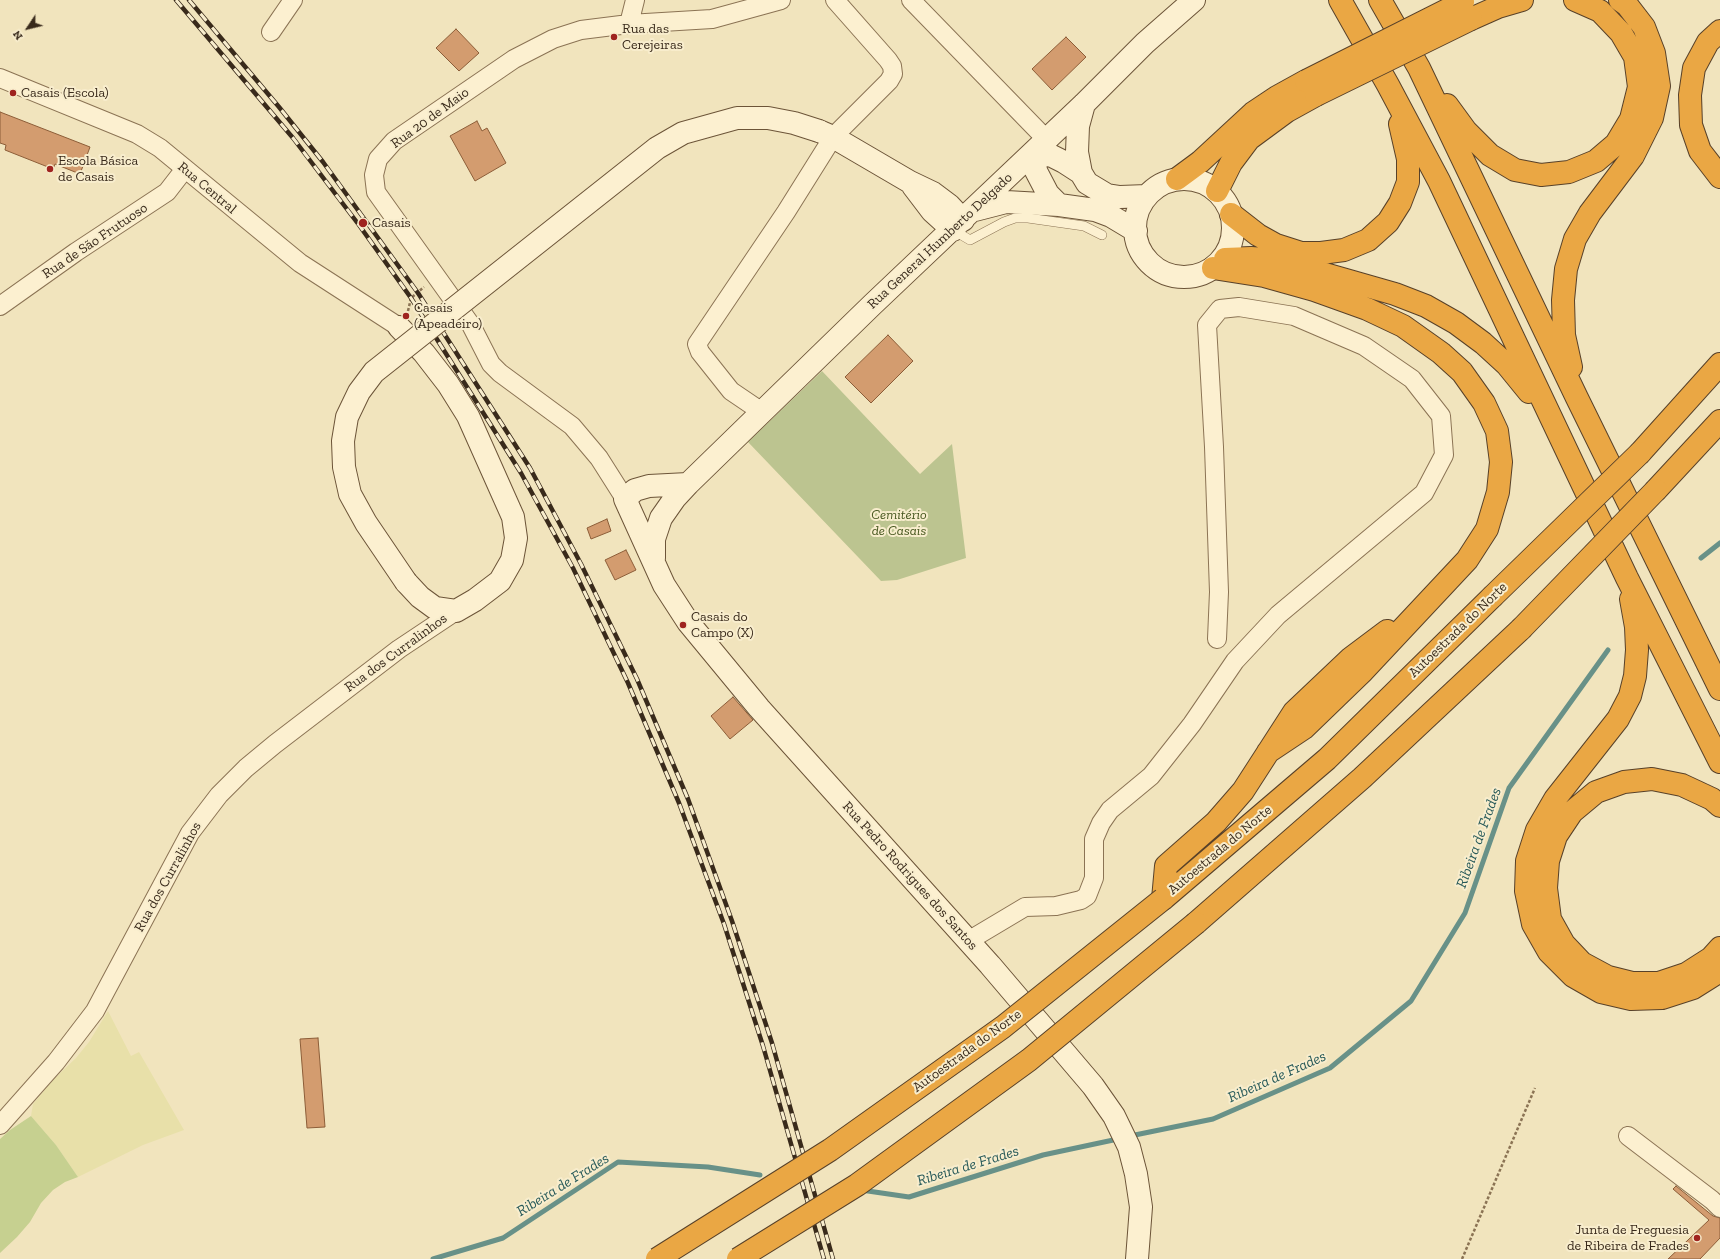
<!DOCTYPE html>
<html>
<head>
<meta charset="utf-8">
<style>
  body { margin:0 }
  #map { position:relative; width:1720px; height:1259px; overflow:hidden; background:#f1e4bd; font-family:"Zilla Slab",serif }
  canvas { display:block }
  .north { position:absolute; left:8px; top:8px; width:40px; height:40px; -webkit-text-stroke:3px #f8edcd; paint-order:stroke; rotate:235deg; font-size:11px; font-weight:700; line-height:16px; text-align:center; color:#392a1b }
  .north::after { content:''; display:block; margin:auto; width:14px; height:18px; background:#392a1b; clip-path:polygon(50% 0,100% 100%,50% 72%,0 100%) }
</style>
</head>
<body>
<div id="map">
<canvas width="1720" height="1259"></canvas>
<div class="north">N</div>
</div>
<script>
const c = document.querySelector('canvas').getContext('2d');
c.lineJoin = 'round';
function fillPath(path, color) { c.fillStyle = color; c.fill(path, 'evenodd'); }
const shape = rows => new Path2D(rows.map(r => 'M' + r).join(''));
function trace(path, color, width, dash) { c.strokeStyle = color; c.lineWidth = width; c.lineCap = dash ? 'butt' : 'round'; c.setLineDash(dash || []); c.stroke(path); }
function label(font, color, halo, rows, align = 'center') {
  c.font = font + ' "Zilla Slab",serif'; c.lineWidth = 4; c.setLineDash([]); c.textBaseline = 'middle'; c.strokeStyle = halo; c.fillStyle = color; for (const [text, x, y, turn = 0] of rows) {
    c.save(); c.translate(x, y); c.rotate((+turn || 0) * Math.PI / 180); c.textAlign = isNaN(turn) ? turn : align; if (halo) c.strokeText(text, 0, 0); c.fillText(text, 0, 0); c.restore();
  }
}
fillPath(shape([
  [108,1011,131,1056,139,1052,184,1130,143,1145,78,1177,56,1145,31,1116,33,1104,54,1079,76,1058,89,1042]
]), '#e8e0a9');
fillPath(shape([
  [31,1116,56,1145,78,1177,65,1182,53,1190,41,1203,30,1222,17,1237,0,1253,0,1139,10,1130]
]), '#c6d090');
fillPath(shape([
  [822,371,920,474,952,444,966,558,897,580,881,581,748,442]
]), '#bcc490');
trace(shape([
  [1701,558,1720,543],
  [1130,1136,1213,1119,1330,1068,1411,1001,1465,913,1509,788,1608,650],
  [861,1190,909,1197,1043,1155,1118,1139],
  [433,1259,503,1238,618,1162,708,1167,760,1175]
]), '#689188', 5);
const building = shape([
  [456,29,479,53,459,71,436,48,456,29],
  [1066,37,1086,57,1052,90,1032,69,1066,37],
  [0,112,90,147,80,174,55,164,53,169,5,150,6,145,0,143,0,112],
  [477,121,482,131,487,128,506,163,475,181,450,136,477,121],
  [888,335,913,361,871,403,845,377,888,335],
  [607,519,611,531,591,539,587,528,607,519],
  [626,550,636,570,615,580,605,560,626,550],
  [733,697,753,720,730,739,711,716,733,697],
  [318,1038,325,1127,307,1128,300,1039,318,1038],
  [1676,1186,1713,1216,1720,1218,1720,1238,1700,1259,1668,1259,1709,1220,1673,1189,1676,1186]
]);
fillPath(building, '#d39c6f');
trace(building, '#8c5d38', 1);
const lane = shape([
  [953,230,970,240,1004,222,1015,218,1028,218,1084,226,1102,235]
]);
const street = shape([
  [911,0,1047,140],
  [629,24,635,0],
  [271,32,293,0],
  [0,78,137,134,160,148,300,263,399,327],
  [0,306,76,252,167,192,184,170],
  [762,412,731,391,700,352,697,344,786,212,833,137,889,81,893,74,892,66,888,60,835,0],
  [625,499,599,458,572,426,500,373,491,364,471,325,376,192,374,175,378,159,394,141,514,59,553,39,581,30,629,24,712,19,781,0],
  [968,941,1025,907,1056,906,1081,900,1087,896,1094,878,1094,839,1101,823,1110,810,1151,776,1192,724,1235,661,1278,615,1424,493,1444,455,1441,416,1412,379,1364,346,1294,316,1239,307,1220,309,1207,325,1214,447,1219,592,1217,639],
  [0,1125,56,1062,95,1011,190,833,219,795,246,768,275,744,399,649,456,611],
  [1628,1136,1712,1200,1720,1208]
]);
const secondary = shape([
  [1084,104,1078,126,1077,152,1081,173,1087,183,1107,195,1120,197,1147,196],
  [819,131,833,137,910,182,933,193,949,205,963,220],
  [1034,152,1036,171,1048,194,1059,205,1095,210,1111,216,1136,231],
  [1034,152,1052,156,1064,162,1081,173],
  '1135 228a49 49 0 1 1 98 0a49 49 0 1 1-98 0Z',
  [913,186,932,211,953,230],
  [975,210,1006,202,1059,205],
  [399,327,424,353,448,384,468,416,513,517,516,538,512,560,500,581,475,600,456,611,435,608,420,597,406,582],
  [688,484,649,486,635,490,625,499,664,585,688,622,759,708,990,965,1093,1086,1114,1116,1129,1147,1136,1174,1141,1207,1137,1259],
  [654,558,654,539,661,518,675,498,688,484,872,305,1084,104,1145,43,1194,0]
]);
const highway = shape([
  [1340,0,1388,85,1439,181,1627,578,1720,762],
  [1380,0,1419,68,1577,398,1720,689],
  [1471,19,1498,7,1522,0],
  [1720,31,1708,42,1694,68,1690,95,1691,125,1700,151,1720,177],
  [1447,105,1466,131,1490,155,1515,170,1541,175,1569,172,1596,161,1616,144,1631,119,1639,87,1635,57,1621,33,1600,11,1575,0],
  [1177,179,1200,162,1253,113,1277,97,1306,81],
  [1217,191,1231,163,1249,139,1287,111,1316,95],
  [1231,214,1258,235,1276,245,1301,253,1321,253,1344,250,1368,240,1388,222,1400,203,1408,182,1408,159,1400,124],
  [1225,259,1251,258,1276,260,1395,294,1426,306,1456,323,1483,343,1507,365,1529,392],
  [1213,268,1264,276,1314,290,1367,309,1403,326,1441,353,1462,372,1484,403,1497,431,1501,462,1498,492,1487,529,1467,560,1363,671,1304,728,1268,752],
  [1571,367,1564,335,1563,300,1566,269,1575,239,1590,213,1633,156,1652,118,1659,86,1654,53,1644,27,1627,5,1620,0],
  [1640,453,1720,364],
  [1656,490,1720,421],
  [1631,599,1636,627,1637,650,1635,676,1630,696,1618,719,1555,799,1537,830,1527,861,1526,891,1533,924,1549,952,1573,976,1601,992,1631,999,1662,998,1693,988,1720,971],
  [1720,806,1712,799,1682,785,1652,779,1624,782,1596,792,1572,812,1556,836,1548,861,1546,888,1550,919,1564,944,1582,963,1608,977,1632,983,1659,983,1686,974,1711,958,1720,948],
  [1163,899,1327,759,1492,597],
  [1163,899,1166,866,1216,822,1243,791,1294,712,1351,658,1387,631],
  [1196,923,1362,778,1521,629]
]);
trace(lane, '#8b7354', 10);
trace(street, '#8b7354', 20);
trace(secondary, '#6c5438', 24);
trace(highway, '#584129', 24);
trace(shape([
  [408,311,411,298,424,287],
  [1462,1259,1535,1088]
]), '#8b7354', 2.5, [3, 2]);
trace(lane, '#fcf0d0', 9);
trace(street, '#fcf0d0', 18);
trace(secondary, '#fcf0d0', 22);
trace(highway, '#eaa744', 22);
const rail = shape([
  [176,0,293,138,359,225,411,298,521,473,573,568,628,683,679,803,724,924,763,1046,824,1259],
  [189,0,279,107,323,162,418,293,530,468,581,564,637,679,688,799,732,921,772,1043,833,1259]
]);
trace(rail, '#392a1b', 4.5);
trace(rail, '#f8edcd', 3, [9]);
const secondaryBridge = shape([
  [406,582,366,523,350,494,344,467,343,441,347,417,359,392,374,372,657,148,683,133,737,118,768,118,794,123,819,131]
]);
const highwayBridge = shape([
  [1306,81,1463,2],
  [1316,95,1471,19],
  [1492,597,1640,453],
  [1521,629,1656,490],
  [657,1259,830,1150,1003,1027,1163,899],
  [738,1259,857,1185,1029,1060,1196,923]
]);
trace(secondaryBridge, '#6c5438', 24, []);
trace(highwayBridge, '#584129', 24, []);
trace(secondaryBridge, '#fcf0d0', 22);
trace(highwayBridge, '#eaa744', 22);
for (const [x, y, r, color] of [
  [614,37,4,"#9f231f"],
  [13,93,4,"#9f231f"],
  [50,169,4,"#9f231f"],
  [363,223,5,"#9f231f"],
  [406,316,4,"#9f231f"],
  [683,625,4,"#9f231f"],
  [1697,1238,4,"#9f231f"]
]) { const dot = new Path2D(); dot.arc(x, y, r, 0, 2 * Math.PI); c.fillStyle = color; c.fill(dot); trace(dot, '#f8edcd', 1.5); }
label('14px', '#392a1b', '#f8edcd', [
  ["Rua das",622,29],
  ["Cerejeiras",622,45],
  ["Casais (Escola)",21,93],
  ["Escola Básica",58,161],
  ["de Casais",58,177],
  ["Casais",372,223],
  ["Casais",414,308],
  ["(Apeadeiro)",414,324],
  ["Casais do",691,617],
  ["Campo (X)",691,633],
  ["Junta de Freguesia",1689,1230,"right"],
  ["de Ribeira de Frades",1689,1246,"right"]
], 'left');
label('14px', '#392a1b', '#f8edcd', [
  ["Rua 20 de Maio",430,118,-36],
  ["Rua Central",207,188,40],
  ["Rua de São Frutuoso",95,241,-34],
  ["Rua General Humberto Delgado",940,241,-43],
  ["Autoestrada do Norte",1458,630,-44],
  ["Rua dos Curralinhos",396,653,-36],
  ["Autoestrada do Norte",1220,850,-40],
  ["Rua Pedro Rodrigues dos Santos",910,876,48],
  ["Rua dos Curralinhos",168,877,-61],
  ["Autoestrada do Norte",967,1051,-36]
]);
label('italic 14px', '#47571f', '#f8edcd', [
  ["Cemitério",899,515],
  ["de Casais",899,531]
]);
label('italic 15px', '#285a59', '#f8edcd', [
  ["Ribeira de Frades",1479,838,-70],
  ["Ribeira de Frades",1277,1077,-24],
  ["Ribeira de Frades",968,1166,-17],
  ["Ribeira de Frades",563,1185,-32]
]);
</script>
</body>
</html>
